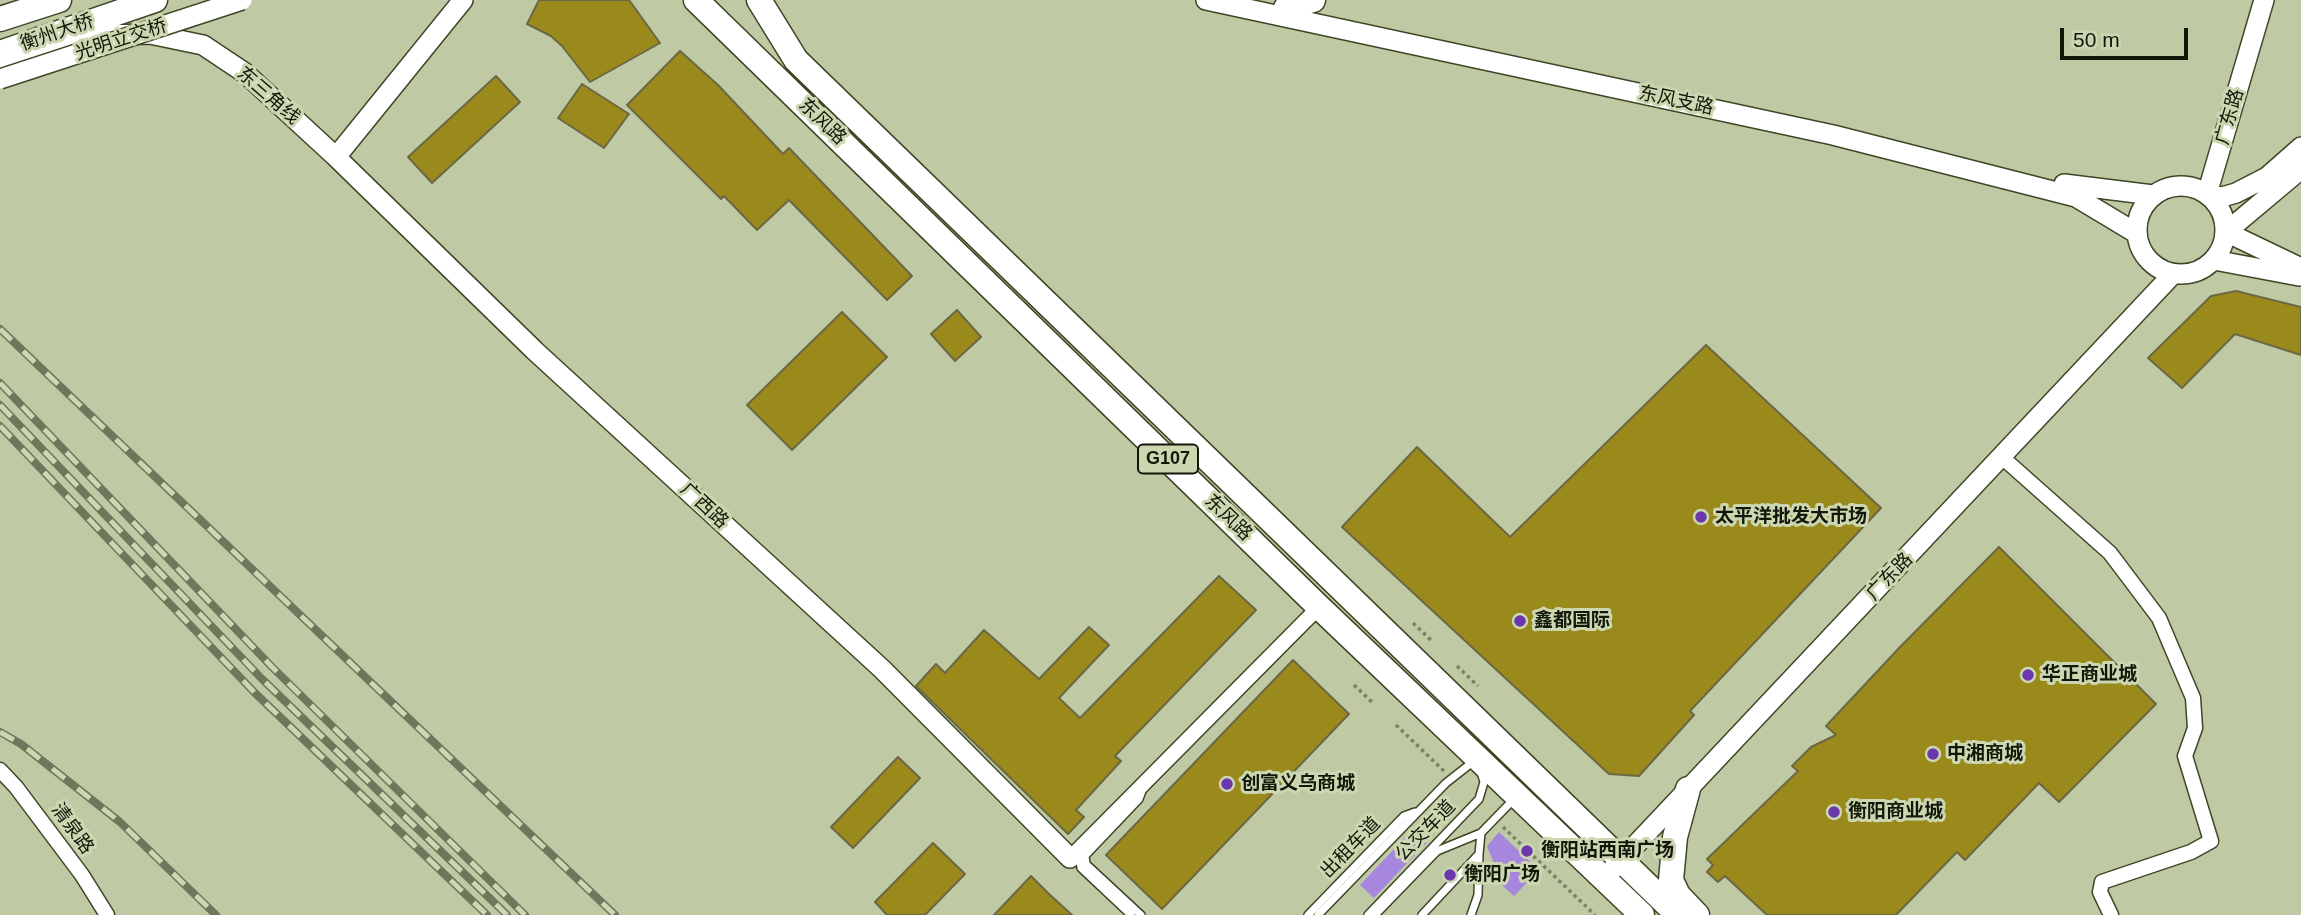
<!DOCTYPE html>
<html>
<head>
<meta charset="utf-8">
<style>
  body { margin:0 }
  #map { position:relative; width:2301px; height:915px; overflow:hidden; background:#bfcaa5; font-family:Helvetica,sans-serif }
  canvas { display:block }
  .scale { position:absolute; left:2060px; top:28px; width:128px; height:32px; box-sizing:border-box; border:4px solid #131709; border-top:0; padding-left:9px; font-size:21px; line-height:24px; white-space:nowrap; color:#131709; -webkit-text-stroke:5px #ccd7b2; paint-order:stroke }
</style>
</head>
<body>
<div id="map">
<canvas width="2301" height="915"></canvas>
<div class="scale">50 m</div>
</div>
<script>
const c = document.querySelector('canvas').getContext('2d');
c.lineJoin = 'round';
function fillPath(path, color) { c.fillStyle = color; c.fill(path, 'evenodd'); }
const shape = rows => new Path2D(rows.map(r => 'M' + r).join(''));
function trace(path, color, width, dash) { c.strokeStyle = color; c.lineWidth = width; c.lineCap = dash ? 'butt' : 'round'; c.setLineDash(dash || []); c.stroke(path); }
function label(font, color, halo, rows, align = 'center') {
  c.font = font + ' Helvetica,"Noto Sans SC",sans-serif'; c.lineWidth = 6; c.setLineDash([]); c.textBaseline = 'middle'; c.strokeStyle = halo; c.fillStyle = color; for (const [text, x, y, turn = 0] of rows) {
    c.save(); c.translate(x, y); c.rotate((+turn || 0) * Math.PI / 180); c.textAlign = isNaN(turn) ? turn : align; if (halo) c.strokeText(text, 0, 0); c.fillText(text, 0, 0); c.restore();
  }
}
fillPath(shape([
  [1412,830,1426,843,1374,898,1360,885],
  [1499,832,1539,870,1514,896,1503,886,1487,846]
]), '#a786dd');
const building = shape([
  [539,0,629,0,660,43,590,82,562,46,551,36,527,24,539,0],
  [680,51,718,85,783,154,789,148,912,276,887,300,789,200,757,230,724,196,721,199,627,105,680,51],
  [496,76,520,102,432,183,408,157,496,76],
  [582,84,629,114,604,148,558,118,582,84],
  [2236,291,2301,307,2301,355,2235,334,2182,388,2148,358,2211,296,2236,291],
  [957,310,981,337,955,361,931,334,957,310],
  [842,312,887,357,792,450,747,405,842,312],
  [1706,345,1881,508,1690,711,1694,715,1639,776,1609,774,1342,527,1417,447,1510,537,1706,345],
  [1999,547,2156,704,2059,802,2039,783,1965,860,1957,852,1896,915,1767,915,1725,876,1718,882,1707,872,1713,865,1707,859,1798,771,1792,766,1811,747,1836,735,1826,726,1900,647,1999,547],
  [1219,576,1256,610,1115,756,1121,761,1076,810,1084,817,1068,834,916,686,936,664,945,673,984,630,1039,679,1089,627,1109,645,1059,698,1080,718,1219,576],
  [1293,660,1349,714,1162,909,1106,855,1293,660],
  [898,757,920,778,853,848,831,827,898,757],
  [933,843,965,874,925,915,887,915,875,902,933,843],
  [1031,876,1049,894,1072,915,994,915,1031,876]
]);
fillPath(building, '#9a8a1b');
trace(building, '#6c6744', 2);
const lane = shape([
  [1085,856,1086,864,1141,915],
  [1131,915,1081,868,1080,861,1139,799,1142,791],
  [1308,915,1404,816,1415,812],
  [1318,915,1446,783,1474,761],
  [1368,915,1479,799,1484,782,1481,772],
  [1375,915,1437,851,1481,833,1515,798],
  [1422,915,1479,854,1481,833],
  [1471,915,1478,895,1479,854]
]);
const street = shape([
  [2003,458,2110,553,2159,618,2193,698,2195,728,2185,756,2211,841,2191,852,2102,882,2100,892,2111,915],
  [0,770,16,787,82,875,107,915],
  [1070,858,1319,607]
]);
const secondary = shape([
  [1206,0,1833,135,2076,197,2136,233],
  [2264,0,2207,194,2222,197,2236,193,2267,177,2301,147],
  [0,69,96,35,150,34,203,45,245,73,336,157,463,0],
  [336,157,535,351,882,669,1070,858],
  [2301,169,2226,232,2301,268],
  [2064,184,2153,195],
  '2137 230a44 44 0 1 1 88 0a44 44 0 1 1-88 0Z',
  [2214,260,2299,276],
  [1612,870,2173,274]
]);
const highway = shape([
  [696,0,1319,607,1642,915],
  [759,0,796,60,1678,915],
  [1286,8,1313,0],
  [0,19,59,0],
  [0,53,155,0],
  [1688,789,1675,837,1671,880,1678,895,1697,915]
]);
trace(lane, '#3d4625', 10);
trace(street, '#3d4625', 17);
trace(secondary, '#3d4625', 22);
trace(highway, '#3d4625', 27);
trace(shape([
  [1413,623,1433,642],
  [1457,666,1478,686],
  [1354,685,1374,704],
  [1396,725,1444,771],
  [1503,827,1595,915]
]), '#7b8367', 3.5, [3.5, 3.5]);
trace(lane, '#fff', 7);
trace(street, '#fff', 14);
trace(secondary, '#fff', 19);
trace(highway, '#fff', 24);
const rail = shape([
  [0,329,615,915],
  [0,383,272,667,525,915],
  [0,405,262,679,507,915],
  [0,426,255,693,487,915],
  [0,732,21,744,120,822,216,915]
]);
trace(rail, '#6e765c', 8);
trace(rail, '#ccd7b2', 5, [16]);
const secondaryBridge = shape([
  [0,79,242,0]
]);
trace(secondaryBridge, '#3d4625', 22, []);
trace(secondaryBridge, '#fff', 19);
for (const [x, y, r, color] of [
  [1701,517,7,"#6c36ad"],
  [1520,621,7,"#6c36ad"],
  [2028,675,7,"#6c36ad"],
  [1933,754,7,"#6c36ad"],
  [1227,784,7,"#6c36ad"],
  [1834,812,7,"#6c36ad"],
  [1527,851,7,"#6c36ad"],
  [1450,875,7,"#6c36ad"]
]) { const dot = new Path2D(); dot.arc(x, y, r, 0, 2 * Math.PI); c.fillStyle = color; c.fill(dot); trace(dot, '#ccd7b2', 2.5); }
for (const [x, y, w] of [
  [1168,459,60]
]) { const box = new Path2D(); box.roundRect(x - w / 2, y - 14.5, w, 29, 5); c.fillStyle = '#ccd7b2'; c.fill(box); trace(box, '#131709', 2); }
label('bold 18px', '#131709', null, [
  ["G107",1168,459]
]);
label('19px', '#131709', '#ccd7b2', [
  ["衡州大桥",57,33,-19],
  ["光明立交桥",121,40,-18],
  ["东三角线",268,96,41],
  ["东风支路",1676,101,12],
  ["广东路",2230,117,-74],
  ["东风路",822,122,44],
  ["广西路",704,506,43],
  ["东风路",1228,518,44],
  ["广东路",1890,577,-46],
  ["清泉路",72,829,54],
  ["公交车道",1426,831,-46],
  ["出租车道",1351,848,-46]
]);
label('bold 19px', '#131709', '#ccd7b2', [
  ["太平洋批发大市场",1715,517],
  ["鑫都国际",1534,621],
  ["华正商业城",2042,675],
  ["中湘商城",1947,754],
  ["创富义乌商城",1241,784],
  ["衡阳商业城",1848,812],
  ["衡阳站西南广场",1541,851],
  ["衡阳广场",1464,875]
], 'left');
</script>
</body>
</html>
